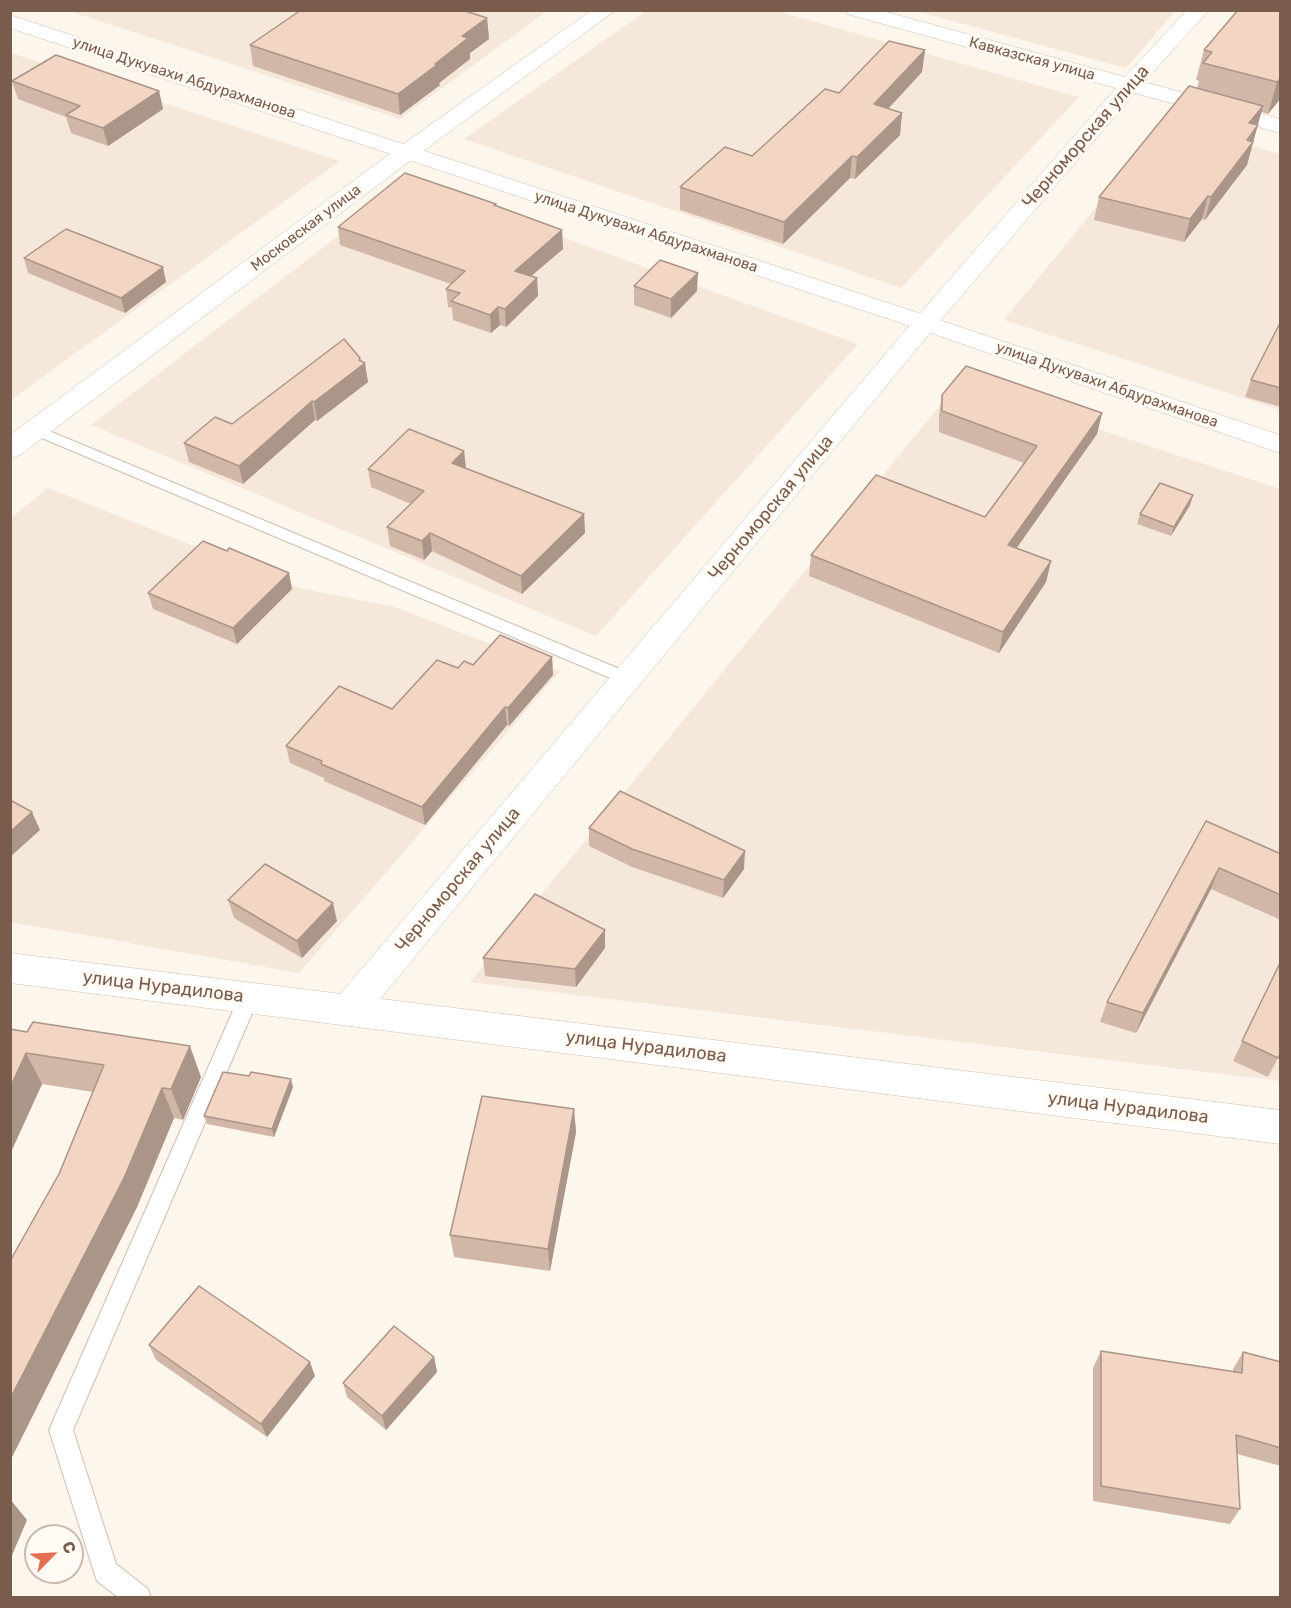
<!DOCTYPE html>
<html>
<head>
<meta charset="utf-8">
<style>
  body { margin:0 }
  #map { position:relative; width:1291px; height:1608px; overflow:hidden; background:#fdf6ec; font-family:Rubik,sans-serif }
  canvas { display:block }
  .frame { position:absolute; inset:0; border:12px solid #7a5c4d; pointer-events:none }
  .north { position:absolute; left:24px; top:1524px; width:60px; height:60px; box-sizing:border-box; background:#fffaf3; border:2px solid #cabbb1; border-radius:50%; rotate:66deg; font-size:16px; font-weight:700; line-height:24px; text-align:center; color:#7a5c4d }
  .north::after { content:''; display:block; margin:auto; width:21px; height:27px; background:#e76f51; clip-path:polygon(50% 0,100% 100%,50% 72%,0 100%) }
</style>
</head>
<body>
<div id="map">
<canvas width="1291" height="1608"></canvas>
<div class="frame"></div>
<div class="north">С</div>
</div>
<script>
const c = document.querySelector('canvas').getContext('2d');
c.lineJoin = 'round';
function fillPath(path, color) { c.fillStyle = color; c.fill(path, 'evenodd'); }
const shape = rows => new Path2D(rows.map(r => 'M' + r).join(''));
function trace(path, color, width, dash) { c.strokeStyle = color; c.lineWidth = width; c.lineCap = dash ? 'butt' : 'round'; c.setLineDash(dash || []); c.stroke(path); }
function label(font, color, halo, rows, align = 'center') {
  c.font = font + ' Rubik,sans-serif'; c.lineWidth = 6; c.setLineDash([]); c.textBaseline = 'middle'; c.strokeStyle = halo; c.fillStyle = color; for (const [text, x, y, turn = 0] of rows) {
    c.save(); c.translate(x, y); c.rotate((+turn || 0) * Math.PI / 180); c.textAlign = isNaN(turn) ? turn : align; if (halo) c.strokeText(text, 0, 0); c.fillText(text, 0, 0); c.restore();
  }
}
fillPath(shape([
  [69,11,547,11,400,119],
  [646,11,777,11,1079,97,901,288,464,139],
  [915,11,1175,10,1175,11,1126,68],
  [11,53,340,161,11,400],
  [1166,122,1280,154,1280,410,1004,320],
  [409,182,858,344,596,636,91,425],
  [958,383,1280,489,1280,1081,470,982],
  [48,488,299,588,395,607,560,671,299,973,11,922,11,518]
]), '#f5e8da');
const service = shape([
  [35,425,634,675,636,679,634,683,622,683,30,433,28,430,30,427,35,425],
  [249,989,256,991,259,997,73,1430,116,1564,148,1589,151,1598,119,1598,97,1581,94,1572,49,1430,239,997,242,991,249,989]
]);
const minor = shape([
  [592,10,616,10,415,157,20,455,10,458,10,435,399,147,592,10],
  [844,10,879,10,1125,77,1187,10,1209,10,1144,82,1280,119,1280,133,1135,93,934,328,362,1021,349,1025,336,1021,331,1010,336,999,916,318,1116,88,847,14,844,10]
]);
const tertiary = shape([
  [10,15,934,318,1280,435,1280,453,916,328,10,28,10,15],
  [10,953,1280,1110,1280,1144,10,983,10,953]
]);
trace(service, '#d1beb0', 2);
trace(minor, '#d1beb0', 1);
trace(tertiary, '#d1beb0', 1);
fillPath(service, '#fff');
fillPath(minor, '#fff');
fillPath(tertiary, '#fff');
fillPath(shape([
  [1281,10,1281,98,1268,114,1261,112,1247,165,1205,220,1202,219,1184,242,1094,220,1099,197,1197,88,1199,81,1196,80,1204,50],
  [487,18,489,39,470,53,470,59,439,83,440,85,400,115,253,66,250,45],
  [925,50,922,72,888,109,902,113,900,135,855,179,850,178,783,244,680,210,680,187,752,156,839,93],
  [12,81,159,91,163,109,108,146,71,133,66,117,18,99],
  [496,204,496,206,562,230,563,249,531,276,537,278,538,296,506,327,500,325,491,333,453,320,452,308,448,307,446,289,451,284,340,245,338,227],
  [24,258,166,282,125,313,28,273],
  [634,286,697,291,671,318,634,305],
  [1281,321,1281,407,1245,397,1251,380],
  [361,361,368,382,317,421,315,420,243,484,189,462,184,443,232,424],
  [942,395,1102,413,1097,434,1016,548,1051,561,1046,582,999,653,809,576,811,555,985,517,1024,463,939,432,939,415],
  [464,451,466,468,584,514,585,533,522,594,432,551,424,560,390,546,387,527,411,504,371,487,368,469],
  [1193,495,1190,505,1171,536,1137,524,1140,514],
  [292,589,237,644,153,609,148,593],
  [552,657,553,675,509,726,507,725,425,825,324,781,324,778,290,763,286,746,392,709,458,668,473,665],
  [1206,821,1281,854,1281,920,1211,889,1136,1033,1100,1022,1107,1002],
  [589,828,744,869,723,898,632,867,589,846],
  [228,900,337,921,302,958,234,918],
  [605,948,576,987,485,976,483,958],
  [1281,961,1281,1052,1268,1077,1233,1061],
  [10,1029,201,1077,183,1120,174,1118,137,1207,10,1461,10,1261,59,1174,93,1092,42,1084,10,1154],
  [293,1087,274,1137,207,1124,204,1116],
  [574,1109,576,1132,550,1271,454,1257,450,1235],
  [149,1345,315,1376,267,1437,156,1360],
  [1101,1351,1233,1371,1233,1369,1243,1352,1281,1362,1281,1466,1237,1454,1240,1509,1230,1524,1093,1501,1093,1368],
  [434,1357,437,1372,386,1430,347,1397,343,1383]
]), '#d1b7a8');
fillPath(shape([
  [487,18,489,39,470,53,470,59,439,83,440,85,400,115,398,94,435,64,462,36],
  [925,50,922,72,872,126,874,104],
  [1281,78,1281,98,1268,114,1277,82],
  [159,91,163,109,108,146,103,128],
  [1263,106,1247,165,1205,220,1211,197,1249,123],
  [902,113,900,135,855,179,857,157],
  [852,156,850,178,783,244,784,222],
  [1208,196,1202,219,1184,242,1190,219],
  [562,230,563,249,516,289,515,271],
  [163,267,166,282,125,313,121,298],
  [698,273,697,291,671,318,671,299],
  [537,278,538,296,506,327,505,309],
  [498,307,500,325,491,333,490,315],
  [360,358,362,366,365,363,368,382,317,421,314,402],
  [312,401,315,420,243,484,239,466],
  [1102,413,1097,434,1004,566,1008,545],
  [464,451,466,470,452,463],
  [1193,495,1190,505,1171,536,1174,527],
  [584,514,585,533,522,594,521,576],
  [430,533,432,551,424,560,422,541],
  [1051,561,1046,582,999,653,1003,632],
  [289,573,292,589,237,644,233,628],
  [552,657,553,675,509,726,508,708],
  [505,707,507,725,425,825,422,807],
  [32,812,40,830,10,857,10,832],
  [745,851,744,869,723,898,724,880],
  [1219,868,1211,889,1136,1033,1143,1013],
  [333,903,337,921,302,958,297,941],
  [605,930,605,948,576,987,575,969],
  [190,1046,201,1077,183,1120,171,1089],
  [26,1053,42,1084,10,1154,10,1088],
  [291,1079,293,1087,274,1137,272,1129],
  [162,1088,174,1118,137,1207,10,1461,10,1399],
  [574,1109,576,1132,550,1271,548,1249],
  [434,1357,437,1372,386,1430,382,1416],
  [310,1362,315,1376,267,1437,261,1424],
  [10,1499,27,1520,10,1560]
]), '#aa9588');
const building = shape([
  [301,10,462,10,487,18,462,36,468,38,435,64,438,64,398,94,250,45,301,10],
  [1238,10,1281,10,1281,78,1277,82,1203,63,1212,52,1204,50,1238,10],
  [889,41,925,50,874,104,902,113,857,157,852,156,784,222,680,187,725,147,752,156,825,89,839,93,889,41],
  [56,55,159,91,103,128,66,115,80,106,12,81,56,55],
  [1189,86,1263,106,1249,123,1258,125,1247,140,1253,142,1211,197,1208,196,1190,219,1099,197,1189,86],
  [405,173,496,204,494,205,562,230,515,271,537,278,505,309,498,307,490,315,451,301,460,293,446,289,465,271,338,227,405,173],
  [66,229,163,267,121,298,24,258,66,229],
  [660,260,698,273,671,299,634,286,660,260],
  [1281,321,1281,388,1251,380,1281,321],
  [344,339,360,358,359,360,365,363,314,402,312,401,239,466,184,443,215,417,232,424,344,339],
  [966,366,1102,413,1008,545,1051,561,1003,632,811,555,876,475,985,517,1037,446,942,411,942,395,966,366],
  [409,429,464,451,452,463,584,514,521,576,430,533,422,541,387,527,424,491,368,469,409,429],
  [1160,483,1193,495,1174,527,1140,514,1160,483],
  [203,541,227,551,229,548,289,573,233,628,148,593,203,541],
  [500,635,552,657,508,708,505,707,422,807,321,764,322,761,286,746,339,686,392,709,437,660,458,668,464,661,473,665,500,635],
  [620,791,745,851,724,880,632,849,589,828,620,791],
  [10,800,32,812,10,832,10,800],
  [1206,821,1281,854,1281,895,1219,868,1143,1013,1107,1002,1206,821],
  [265,864,333,903,297,941,228,900,265,864],
  [535,894,605,930,575,969,483,958,535,894],
  [1281,961,1281,1052,1278,1058,1242,1041,1281,961],
  [33,1022,190,1046,171,1089,162,1088,124,1178,10,1399,10,1261,59,1174,104,1065,26,1053,10,1088,10,1029,27,1032,33,1022],
  [223,1072,249,1076,251,1072,291,1079,272,1129,204,1116,223,1072],
  [482,1096,574,1109,548,1249,450,1235,482,1096],
  [199,1286,310,1362,261,1424,149,1345,199,1286],
  [394,1326,434,1357,382,1416,343,1383,394,1326],
  [1101,1351,1242,1373,1243,1352,1281,1362,1281,1448,1236,1435,1240,1509,1101,1486,1101,1351]
]);
fillPath(building, '#f3d5c3');
trace(building, '#aa9588', 1.5);
label('15px', '#7a5c4d', '#fffaf3', [
  ["Кавказская улица",1032,59,15],
  ["улица Дукувахи Абдурахманова",184,78,18],
  ["Московская улица",306,228,-37],
  ["улица Дукувахи Абдурахманова",646,232,18],
  ["улица Дукувахи Абдурахманова",1107,385,19]
]);
label('18px', '#7a5c4d', '#fffaf3', [
  ["Черноморская улица",1086,137,-49],
  ["Черноморская улица",771,508,-50],
  ["Черноморская улица",458,880,-50],
  ["улица Нурадилова",163,987,7],
  ["улица Нурадилова",646,1047,7],
  ["улица Нурадилова",1128,1108,7]
]);
</script>
</body>
</html>
